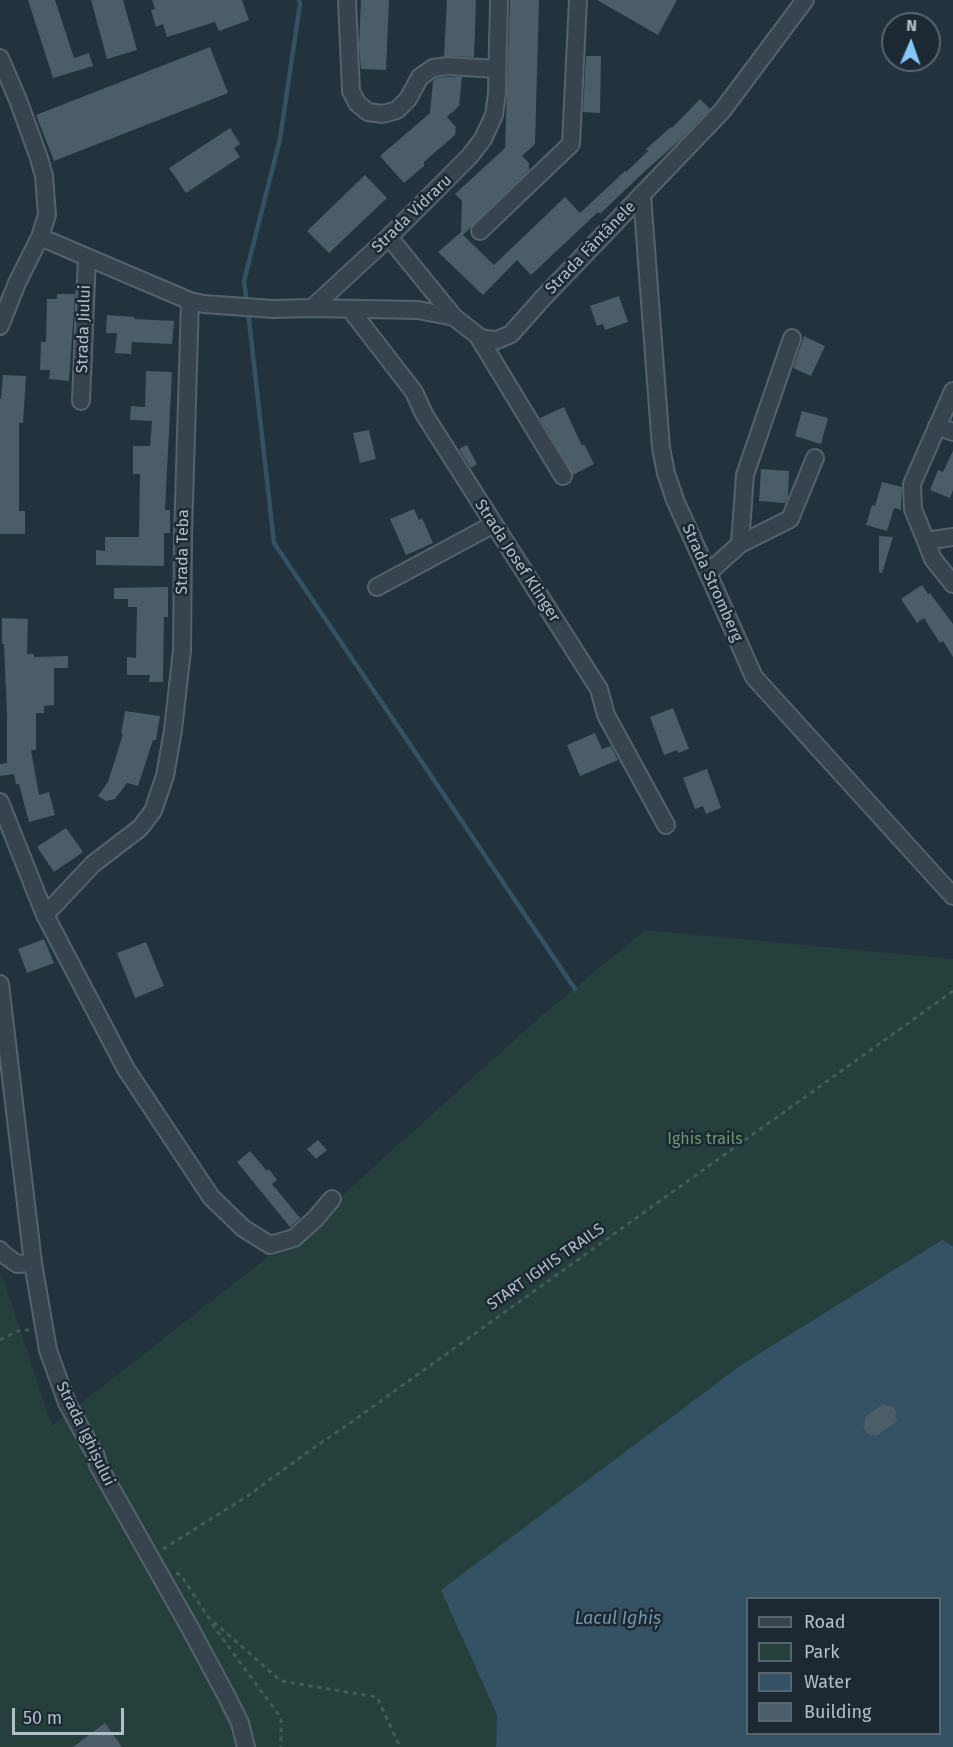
<!DOCTYPE html>
<html>
<head>
<meta charset="utf-8">
<style>
  body { margin:0 }
  #map { position:relative; width:953px; height:1747px; overflow:hidden; background:#22333e; font-family:"Fira Sans",sans-serif }
  canvas { display:block }
  .legend { position:absolute; left:746px; top:1597px; width:195px; height:138px; box-sizing:border-box; background:#1c2933; border:2px solid #58656f; margin:0; padding:8px 10px; list-style:none; font-size:18px; color:#b2bfc9 }
  .legend li { display:flex; align-items:center; gap:12px; height:30px }
  .legend b { width:30px; border:2px solid #58656f }
  .north { position:absolute; left:881px; top:12px; width:60px; height:60px; box-sizing:border-box; background:#1c2933; border:2px solid #58656f; border-radius:50%; rotate:2deg; font-size:16px; font-weight:700; line-height:24px; text-align:center; color:#b2bfc9 }
  .north::after { content:''; display:block; margin:auto; width:21px; height:27px; background:#84c8fc; clip-path:polygon(50% 0,100% 100%,50% 72%,0 100%) }
  .scale { position:absolute; left:12px; top:1708px; width:112px; height:27px; box-sizing:border-box; border:3px solid #b2bfc9; border-top:0; padding-left:8px; font-size:18px; line-height:21px; white-space:nowrap; color:#b2bfc9; -webkit-text-stroke:4px #1c2933; paint-order:stroke }
</style>
</head>
<body>
<div id="map">
<canvas width="953" height="1747"></canvas>
<ul class="legend">
<li><b style="height:8px;background:#37444e"></b>Road</li>
<li><b style="height:16px;background:#253f3d"></b>Park</li>
<li><b style="height:16px;background:#355265"></b>Water</li>
<li><b style="height:16px;background:#4b5d69"></b>Building</li>
</ul>
<div class="north">N</div>
<div class="scale">50 m</div>
</div>
<script>
const c = document.querySelector('canvas').getContext('2d');
c.lineJoin = 'round';
function fillPath(path, color) { c.fillStyle = color; c.fill(path, 'evenodd'); }
const shape = rows => new Path2D(rows.map(r => 'M' + r).join(''));
function trace(path, color, width, dash) { c.strokeStyle = color; c.lineWidth = width; c.lineCap = dash ? 'butt' : 'round'; c.setLineDash(dash || []); c.stroke(path); }
function label(font, color, halo, rows, align = 'center') {
  c.font = font + ' "Fira Sans",sans-serif'; c.lineWidth = 5; c.setLineDash([]); c.textBaseline = 'middle'; c.strokeStyle = halo; c.fillStyle = color; for (const [text, x, y, turn = 0] of rows) {
    c.save(); c.translate(x, y); c.rotate((+turn || 0) * Math.PI / 180); c.textAlign = isNaN(turn) ? turn : align; if (halo) c.strokeText(text, 0, 0); c.fillText(text, 0, 0); c.restore();
  }
}
fillPath(shape([
  [645,930,953,959,953,1246,942,1241,741,1365,442,1590,497,1715,496,1747,0,1747,0,1272,4,1281,52,1426,316,1219,540,1017]
]), '#253f3d');
fillPath(shape([
  [942,1240,953,1246,953,1747,496,1747,497,1715,441,1590,741,1365],
  [884,1404,892,1407,896,1411,897,1421,866,1433,863,1428,866,1416],
  [748,1598,940,1598,940,1734,748,1734]
]), '#355265');
trace(shape([
  [247,303,244,281,280,139,300,4,299,0],
  [248,311,274,543,575,989]
]), '#355265', 4.5);
fillPath(shape([
  [28,0,55,0,74,58,89,53,93,66,53,78],
  [91,0,123,0,137,50,107,59],
  [152,0,242,0,249,20,219,31,215,22,167,37,163,24,156,27,151,10,155,9],
  [361,0,389,0,386,70,361,69,359,45],
  [447,0,476,0,474,57,444,56],
  [510,0,539,0,535,144,522,156,529,163,529,170,463,235,494,265,565,197,580,213,625,171,626,172,648,151,646,149,671,127,672,128,700,99,710,109,681,139,643,173,600,214,598,212,531,275,517,260,483,295,438,252,461,232,462,201,455,194,505,148],
  [597,0,677,0,658,35],
  [210,47,228,93,54,161,36,115],
  [586,56,601,56,600,113,583,112],
  [448,77,462,77,459,106,447,117,456,127,455,135,424,162,424,166,404,183,380,156,430,113,433,81,437,78],
  [230,128,240,144,234,148,240,157,186,193,169,168],
  [365,175,387,198,329,253,307,231],
  [57,294,75,294,69,381,49,379,50,370,40,370,41,342,46,342,47,299,57,299],
  [619,296,628,322,605,330,603,324,597,326,590,306],
  [107,315,134,317,134,319,174,321,172,344,132,342,131,354,115,353,117,333,106,333],
  [804,336,825,346,811,376,793,368],
  [146,371,172,372,165,510,170,510,170,533,164,533,164,566,96,565,96,550,105,551,105,537,139,537,140,474,133,474,133,446,150,446,152,421,130,420,131,406,145,407],
  [3,375,26,376,23,423,19,423,19,511,25,511,25,534,0,534,0,399,1,399],
  [564,407,582,446,584,444,594,464,573,475,540,418],
  [802,411,828,418,821,444,795,436],
  [369,430,376,459,360,463,353,433],
  [467,445,477,464,471,468,459,449],
  [953,451,953,490,950,498,930,490,938,470,943,472],
  [761,469,789,471,788,497,785,503,759,501],
  [882,482,902,487,901,510,894,508,887,531,866,525,872,505,875,506],
  [414,509,419,520,422,518,433,543,406,555,390,519],
  [879,536,893,537,882,573,879,572],
  [922,585,928,594,930,593,953,624,953,657,943,641,940,643,924,618,917,623,901,599],
  [168,587,168,617,164,617,163,682,149,682,150,675,127,675,127,657,136,658,137,607,128,607,128,599,114,599,114,588],
  [2,618,28,619,27,654,34,654,34,657,68,656,68,668,54,668,54,705,44,706,44,713,36,713,36,750,31,750,39,795,49,792,55,815,29,822,19,784,16,784,14,774,0,776,0,764,7,763,7,715,4,644,2,644],
  [673,708,689,749,678,753,677,750,664,755,650,717],
  [125,711,160,716,156,740,153,740,138,786,127,783,115,799,106,801,98,796,108,782,123,734,121,734],
  [595,733,602,749,611,746,618,760,580,776,567,745],
  [707,769,721,808,706,814,703,806,695,809,683,778],
  [66,828,83,852,54,872,37,847],
  [44,939,54,963,27,973,18,949],
  [146,942,164,986,135,998,117,953],
  [318,1140,327,1150,316,1159,307,1149],
  [250,1151,267,1171,269,1169,277,1180,272,1184,300,1218,290,1227,237,1162],
  [883,1404,893,1407,896,1411,897,1421,876,1436,866,1433,863,1427,866,1416],
  [105,1723,122,1747,73,1747]
]), '#4b5d69');
const minor = shape([
  [347,0,351,91,357,103,368,112,383,114,397,110,408,99,420,77,433,68,448,66,497,69],
  [0,58,18,100,39,158,44,176,47,215,40,237,17,283,0,326],
  [642,195,661,448,666,473,675,500,708,573,754,677,953,896],
  [480,231,571,144,578,0],
  [40,237,190,301,204,304,273,309,312,308,389,237,469,157,483,139,494,115,497,93,499,0],
  [389,237,454,317],
  [312,308,418,310,454,317,478,336,484,339,497,340,511,334,543,298,722,111,805,0],
  [350,309,414,392,424,414,599,689,606,715,666,825],
  [478,336,563,476],
  [953,391,912,484,913,509,926,541,933,559,953,584],
  [81,401,87,257],
  [937,426,953,432],
  [926,541,953,537],
  [740,544,790,519,815,458],
  [708,573,740,544,745,475,792,338],
  [377,587,494,524],
  [0,802,45,915,126,1069,211,1197,243,1228,270,1245,294,1238,315,1219,332,1199],
  [45,915,93,864,140,828,153,811,165,776,173,730,182,650,183,536,190,301],
  [0,984,33,1263,48,1350,67,1403,96,1456,98,1465,190,1628,226,1695,240,1723,246,1747],
  [0,1250,2,1253,17,1264,33,1263]
]);
trace(minor, '#55626c', 20);
trace(shape([
  [0,1340,18,1331,29,1330],
  [163,1549,249,1495,305,1454,350,1423,953,991],
  [176,1573,181,1575,208,1617,281,1681,377,1697,400,1747],
  [212,1624,281,1718,281,1747]
]), '#425b59', 3, [4.5, 4.5]);
trace(minor, '#37444e', 16);
label('16px', '#b2bfc9', '#1c2933', [
  ["Strada Vidraru",412,214,-44],
  ["Strada Fântânele",591,248,-46],
  ["Strada Jiului",84,329,-88],
  ["Strada Teba",183,552,-89],
  ["Strada Josef Klinger",517,561,57],
  ["Strada Stromberg",712,583,66],
  ["START IGHIS TRAILS",546,1267,-35],
  ["Strada Ighișului",85,1434,64]
]);
label('16px', '#689b6b', '#1c2933', [
  ["Ighis trails",705,1140]
]);
label('italic 18px', '#7196ad', '#1c2933', [
  ["Lacul Ighiș",618,1619]
]);
</script>
</body>
</html>
